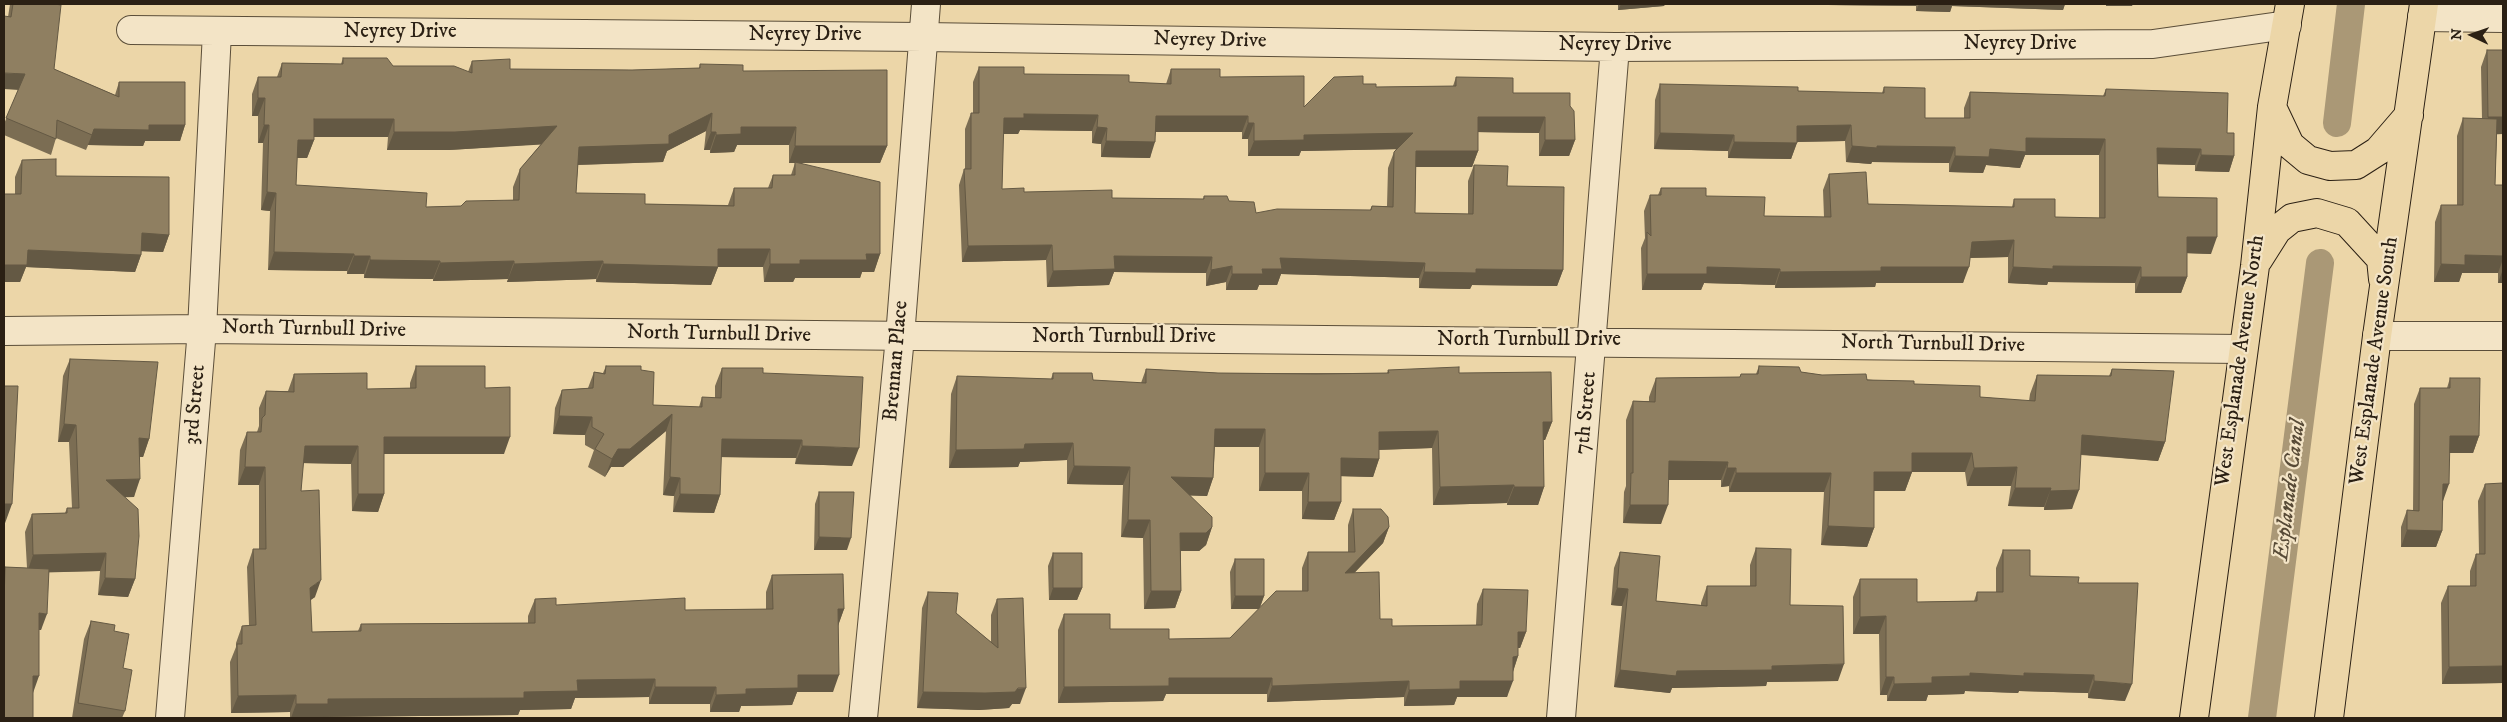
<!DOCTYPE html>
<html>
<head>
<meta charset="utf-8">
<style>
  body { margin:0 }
  #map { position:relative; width:2507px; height:722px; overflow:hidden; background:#ecd6a8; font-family:"IM FELL DW Pica",serif }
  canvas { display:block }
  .frame { position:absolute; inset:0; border:5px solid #2b2014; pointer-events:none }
  .north { position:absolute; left:2447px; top:10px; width:50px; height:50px; -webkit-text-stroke:4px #f3e4c6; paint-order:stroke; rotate:273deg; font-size:14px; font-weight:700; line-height:20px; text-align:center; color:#2b2014 }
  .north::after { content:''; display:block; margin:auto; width:18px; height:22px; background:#2b2014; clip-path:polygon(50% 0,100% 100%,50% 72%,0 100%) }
</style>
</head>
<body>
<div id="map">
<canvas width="2507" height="722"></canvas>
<div class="frame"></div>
<div class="north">N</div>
</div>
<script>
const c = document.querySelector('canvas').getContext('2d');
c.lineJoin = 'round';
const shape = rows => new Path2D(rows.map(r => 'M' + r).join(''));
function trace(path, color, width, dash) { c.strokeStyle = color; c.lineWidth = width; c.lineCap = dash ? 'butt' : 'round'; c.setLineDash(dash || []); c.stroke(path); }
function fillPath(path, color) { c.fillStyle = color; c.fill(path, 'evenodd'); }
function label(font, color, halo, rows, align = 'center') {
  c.font = font + ' "IM FELL DW Pica",serif'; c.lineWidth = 4.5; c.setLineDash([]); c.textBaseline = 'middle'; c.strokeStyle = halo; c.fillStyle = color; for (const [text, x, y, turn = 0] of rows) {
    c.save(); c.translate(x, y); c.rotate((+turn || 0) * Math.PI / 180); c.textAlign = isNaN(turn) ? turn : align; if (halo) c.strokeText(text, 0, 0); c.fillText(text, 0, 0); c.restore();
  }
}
trace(shape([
  [2337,123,2351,4],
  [2262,718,2320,263]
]), '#aa9876', 28);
const minor = shape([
  [2422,17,2503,18],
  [131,30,923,37,1615,47,2153,44,2287,25],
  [4,331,202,329,2243,349],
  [2377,336,2503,336],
  [170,718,202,329,217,32],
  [863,718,900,337,926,4],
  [1561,718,1615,47]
]);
const major = shape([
  [2272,107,2290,145,2308,160,2330,166,2356,165,2378,151,2409,115],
  [2258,260,2277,230,2292,218,2317,213,2347,222,2381,259,2383,279],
  [2194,718,2255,266,2272,107,2290,4],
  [2329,718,2377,336,2424,4]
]);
trace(minor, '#5b4e39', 30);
trace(major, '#2b2014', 30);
trace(minor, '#f3e4c6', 28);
trace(major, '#ecd6a8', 28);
fillPath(shape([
  [10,4,55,4,54,69,115,95,119,82,185,125,180,141,145,141,143,146,88,145,86,150,56,138,51,155,4,135,4,124,18,90,8,17],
  [1618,4,1665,4,1664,6,1618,10],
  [1741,4,2065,4,2063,10,1952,6,1950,12,1916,11,1916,6],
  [2487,50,2497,135,2495,185,2503,185,2503,283,2498,283,2498,273,2462,273,2459,282,2434,282,2435,222,2441,205,2457,205,2457,136,2463,118,2482,119,2481,67],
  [343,58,393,66,468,72,472,61,510,69,632,70,699,68,700,64,743,71,887,146,880,163,802,163,880,254,874,272,862,272,860,278,795,278,793,282,764,282,763,267,718,267,711,285,596,282,596,279,507,282,508,279,433,281,433,279,364,278,364,274,347,274,347,271,268,270,270,211,261,210,263,143,258,143,258,116,252,116,252,94,258,77,277,77,282,63,341,64],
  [706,131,704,150,710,150,710,153,734,152,737,145,789,145,789,163,795,163,791,175,773,175,768,188,734,188,728,205,645,204,576,193,578,165,663,162,667,151],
  [314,137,388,137,387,150,449,150,541,144,520,169,513,187,513,200,461,206,426,207,296,185,297,158,307,158,314,140],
  [979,67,1024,74,1129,82,1166,84,1171,69,1220,77,1304,107,1363,84,1376,87,1453,86,1456,77,1513,93,1570,106,1575,140,1569,156,1539,156,1539,133,1478,132,1478,151,1472,167,1416,167,1415,213,1468,214,1468,181,1474,165,1507,186,1563,270,1557,286,1472,285,1470,289,1419,288,1419,278,1281,274,1277,285,1259,285,1257,290,1226,290,1226,282,1206,286,1206,273,1114,272,1109,285,1047,287,1046,260,962,262,959,185,964,169,965,169,965,129,971,113,973,113,973,82],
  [1020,130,1092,131,1092,143,1101,144,1101,157,1150,158,1156,132,1242,132,1242,139,1248,139,1248,156,1299,156,1301,151,1396,149,1394,152,1388,168,1387,206,1372,206,1370,210,1256,213,1229,201,1204,196,1203,199,1112,198,1024,192,1002,189,1003,134,1018,134],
  [1660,84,1798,91,1882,93,1884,87,1925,118,1964,118,1964,108,1970,92,2103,96,2106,89,2227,133,2234,156,2229,172,2195,171,2195,165,2157,164,2158,197,2211,254,2187,253,2187,277,2181,293,2135,293,2135,283,2048,282,2047,285,2008,283,2008,257,1970,258,1963,283,1876,283,1875,287,1775,288,1775,285,1704,283,1701,290,1642,290,1641,248,1645,238,1644,211,1650,195,1658,195,1661,188,1706,196,1764,216,1824,217,1823,190,1829,174,1868,204,2012,207,2014,199,2055,217,2099,218,2099,155,2025,155,2020,168,1986,165,1983,173,1949,172,1949,163,1872,162,1871,164,1846,162,1845,141,1797,142,1791,159,1728,158,1728,151,1654,149,1655,100],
  [22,160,56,176,169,235,163,252,141,251,141,255,135,272,26,267,20,282,15,194,15,177],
  [70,359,149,439,143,457,139,457,134,497,125,497,135,579,128,597,98,595,100,571,49,572,41,630,39,630,4,718,4,571,5,567,27,568,25,532,32,514,65,513,67,508,72,508,69,442,58,442,63,376],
  [416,366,485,388,504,454,384,454,384,494,378,512,352,511,351,464,303,463,301,491,315,597,310,600,312,632,358,631,361,624,528,623,528,616,535,599,556,605,685,610,766,609,766,592,772,575,844,609,838,625,833,692,797,692,792,705,741,706,739,712,710,712,710,704,649,704,649,697,575,698,571,709,520,710,518,715,323,717,323,718,290,718,290,712,231,713,230,662,236,647,236,643,242,626,249,625,247,567,253,549,259,549,259,485,238,485,240,450,247,432,257,432,259,426,259,408,266,391,288,391,294,374,367,389,410,388,410,383],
  [606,366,641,370,653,405,699,407,702,397,715,398,715,386,722,368,763,373,852,466,795,464,796,458,721,457,720,495,714,513,673,512,674,496,663,495,666,431,623,467,611,467,605,477,588,467,594,450,585,445,585,435,553,434,555,408,562,390,588,388,594,372,603,373],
  [1759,366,1822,375,1914,384,1980,397,2029,401,2030,394,2037,375,2109,376,2112,369,2165,442,2158,461,2081,455,2072,509,2044,510,2044,507,2008,506,2011,486,1967,486,1965,472,1912,472,1905,491,1874,491,1874,528,1867,547,1821,545,1824,492,1729,492,1729,486,1721,487,1721,480,1668,480,1661,524,1623,523,1624,492,1626,486,1626,420,1633,401,1649,401,1649,397,1656,378,1740,377,1741,374,1756,374],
  [1146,369,1218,373,1387,373,1388,370,1459,373,1552,422,1545,440,1543,440,1544,487,1538,505,1507,505,1507,503,1433,505,1432,448,1379,450,1379,459,1373,477,1341,476,1341,502,1334,520,1302,519,1302,491,1259,491,1259,447,1215,447,1213,478,1207,496,1190,495,1212,527,1206,545,1199,551,1181,551,1181,591,1175,608,1144,609,1143,538,1121,537,1123,485,1067,484,1067,460,1020,462,1018,467,949,468,951,394,957,376,1051,379,1053,373,1093,380,1141,383],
  [2450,378,2479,436,2473,453,2449,453,2443,501,2442,501,2442,531,2436,547,2401,547,2401,527,2407,510,2413,511,2414,404,2420,388,2447,388],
  [2485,484,2503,683,2442,684,2441,603,2448,586,2470,586,2470,571,2476,554,2479,554,2478,501],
  [819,492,847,550,814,550,815,504],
  [1353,509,1389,527,1383,543,1354,573,1380,619,1392,626,1476,625,1477,604,1483,589,1526,632,1520,648,1518,648,1518,656,1513,671,1507,697,1457,697,1454,705,1404,706,1404,697,1267,702,1267,694,1166,694,1163,701,1058,703,1058,630,1064,614,1110,629,1169,639,1230,638,1259,609,1231,609,1230,572,1235,559,1264,596,1260,608,1302,591,1302,568,1308,552,1348,552,1348,525],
  [1756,548,1790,605,1838,681,1767,682,1766,686,1672,688,1670,693,1614,687,1622,606,1611,605,1614,568,1620,552,1656,601,1701,605,1701,603,1707,586,1750,586,1750,565],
  [2003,550,2030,576,2078,583,2125,701,2088,698,2088,693,2019,691,2018,693,1965,691,1964,694,1928,695,1926,701,1887,701,1887,695,1880,695,1879,634,1853,634,1853,597,1860,579,1917,602,1974,601,1977,592,1996,592,1996,568],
  [1053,553,1082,588,1077,600,1049,600,1048,566],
  [928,592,956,613,991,642,991,615,997,599,1020,704,1012,704,1009,708,979,710,917,708,922,608],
  [91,621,114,631,123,668,125,711,122,718,72,718,84,639]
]), '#7b6d53');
fillPath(shape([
  [1621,4,1665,4,1664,6,1618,10],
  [1741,4,1917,4,1916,6],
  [1919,4,2065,4,2063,10,1952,6,1950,12,1916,11],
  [2106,4,2133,4,2132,6,2106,6],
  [4,73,25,74,19,90,4,89],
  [258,98,265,98,258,116,252,116],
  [712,113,706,131,667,151,663,162,572,165,579,147,669,135],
  [1024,114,1098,115,1092,131,1020,130,1018,134,998,134,1004,118],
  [1156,116,1248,116,1242,132,1150,132],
  [1478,117,1545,117,1539,133,1472,132],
  [2488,117,2503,117,2503,134,2482,135],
  [314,119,394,119,388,137,308,137],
  [1248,123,1254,123,1248,139,1242,139],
  [149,125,185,125,180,141,145,141,143,146,88,145,86,150,94,129],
  [264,125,269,125,263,143,258,143],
  [1851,125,1845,141,1792,142,1797,126],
  [557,126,550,144,449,150,387,150,394,132],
  [741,127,796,127,789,145,737,145,734,152,710,153,716,135],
  [1097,127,1107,128,1101,144,1092,143],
  [711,132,716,132,710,150,704,150],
  [1413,133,1407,149,1301,151,1299,156,1248,156,1254,141,1304,135],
  [1660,133,1734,135,1728,151,1654,149],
  [2026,138,2105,139,2099,155,2025,155,2020,168,1986,165,1983,173,1949,172,1955,156,1990,149],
  [298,140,314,140,307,158,291,158],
  [1545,140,1575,140,1569,156,1539,156],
  [1106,141,1155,142,1150,158,1101,157],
  [1734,142,1797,143,1791,159,1728,158],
  [795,146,887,146,880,163,789,163],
  [1852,146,1877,146,1955,147,1949,163,1872,162,1871,164,1846,162],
  [2157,148,2201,149,2195,165,2151,164],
  [1416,151,1478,151,1472,167,1411,167],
  [2201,155,2234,156,2229,172,2195,171],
  [267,192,276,193,270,211,261,210],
  [142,233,169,235,163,252,136,251],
  [2187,237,2217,237,2211,254,2181,253],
  [2014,240,2008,257,1966,258,1972,242],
  [1052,245,1046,260,962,262,968,246],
  [718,249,770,249,763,267,718,267,711,285,596,282,603,264],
  [28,250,141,255,135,272,26,267,20,282,4,282,4,265],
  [274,252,354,254,347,271,268,270],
  [866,254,880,254,874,272,862,272,860,278,795,278,793,282,764,282,770,264,800,260],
  [2465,255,2503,256,2503,259,2498,273,2462,273,2459,282,2434,282,2441,264],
  [354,256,370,256,364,274,347,274],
  [1114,256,1212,257,1206,273,1114,272,1109,285,1047,287,1053,271],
  [1280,258,1425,263,1419,278,1281,274,1277,285,1259,285,1257,290,1226,290,1232,274,1262,269],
  [370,260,440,261,433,279,364,278],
  [514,261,508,279,433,281,440,263],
  [603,261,596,279,507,282,514,264],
  [1232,266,1226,282,1206,286,1211,270],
  [2053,266,2141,267,2135,283,2048,282,2047,285,2008,283,2013,267],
  [1707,267,1780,269,1775,285,1704,283,1701,290,1642,290,1647,274],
  [1881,267,1969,267,1963,283,1876,283,1875,287,1775,288,1780,272],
  [1476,269,1563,270,1557,286,1472,285,1470,289,1419,288,1424,272],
  [2503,269,2503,283,2498,283],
  [2141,277,2187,277,2181,293,2135,293],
  [672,414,666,431,623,467,611,467,605,477,612,459,618,449],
  [559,416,592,417,585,435,553,434],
  [1543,422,1552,422,1545,440,1537,440],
  [64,424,76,425,69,442,58,442],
  [1215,429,1265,429,1259,447,1209,447],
  [1438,431,1432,448,1373,450,1379,432],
  [2082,435,2165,442,2158,461,2075,454],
  [2450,436,2479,436,2473,453,2444,453],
  [384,437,510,437,504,454,378,454],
  [139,438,149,439,143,457,133,456],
  [722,439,802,440,796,458,715,457],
  [1073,443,1067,460,1020,462,1018,467,949,468,956,450,1025,444],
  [305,446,358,446,351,464,299,463],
  [802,446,859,448,852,466,795,464],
  [1912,453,1972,453,1965,472,1909,472,1912,472,1905,491,1867,491,1874,472],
  [1341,458,1379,459,1373,477,1334,476],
  [1669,461,1728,462,1721,480,1662,480],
  [1074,466,1130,467,1123,485,1067,484],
  [245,467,265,467,259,485,238,485],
  [2017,467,2011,486,1967,486,1974,468],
  [1727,468,1736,468,1729,486,1721,487],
  [1265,473,1309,473,1302,491,1259,491],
  [1736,473,1831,473,1824,492,1729,492],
  [670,477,680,478,674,496,663,495],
  [1171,477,1213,478,1207,496,1164,495],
  [140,479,134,497,100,498,106,480],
  [2443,484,2449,484,2443,501,2437,501],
  [1514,485,1507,503,1433,505,1440,487],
  [1514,487,1544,487,1538,505,1507,505],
  [2015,488,2051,488,2044,507,2008,506],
  [2079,490,2072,509,2044,510,2050,491],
  [358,494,384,494,378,512,352,511],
  [680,494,720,495,714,513,673,512],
  [1308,502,1341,502,1334,520,1302,519],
  [4,504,12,504,4,526],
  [1630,505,1668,505,1661,524,1623,523],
  [1128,520,1150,520,1143,538,1121,537],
  [1828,526,1874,528,1867,547,1821,545],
  [1212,527,1206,545,1199,551,1174,551,1180,533],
  [1389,527,1383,543,1339,589,1345,573],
  [2407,530,2442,531,2436,547,2401,547],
  [819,537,851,538,847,550,814,550],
  [106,553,100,571,27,573,33,555],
  [105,578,135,579,128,597,98,595],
  [321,580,315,597,304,605,310,588],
  [1053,588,1082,588,1077,600,1049,600],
  [1617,588,1628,589,1622,606,1611,605],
  [1151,591,1181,591,1175,608,1144,609],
  [1235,596,1264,596,1259,609,1231,609],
  [838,609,844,609,838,626],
  [39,613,47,614,41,630,33,630],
  [1886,616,1879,634,1853,634,1860,617],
  [1518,632,1526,632,1520,648,1512,648],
  [1518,656,1513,672,1513,657],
  [1844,664,1838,681,1767,682,1766,686,1672,688,1670,693,1614,687,1620,670,1677,671,1772,666],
  [2503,666,2503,683,2442,684,2449,667],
  [1970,673,2024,673,2094,675,2088,693,2019,691,2018,693,1965,691,1964,694,1928,695,1926,701,1887,701,1894,684,1932,677],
  [798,675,839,675,833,692,797,692,792,705,741,706,739,712,710,712,716,695,746,689],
  [33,676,39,676,33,693],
  [1886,677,1894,677,1887,695,1880,695],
  [1169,678,1272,678,1267,694,1166,694,1163,701,1058,703,1064,687],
  [655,679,649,697,575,698,571,709,520,710,518,715,323,717,323,718,291,718,296,704,328,699,524,692,577,680],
  [1409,681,1404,697,1267,702,1272,686],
  [1460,681,1513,681,1507,697,1457,697,1454,705,1404,706,1409,690],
  [2094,681,2132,684,2125,701,2088,698],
  [655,687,716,687,710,704,649,704],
  [1026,688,1020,704,1012,704,1009,708,979,710,917,708,923,692],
  [296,695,290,712,231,713,238,696]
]), '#645944');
const building = shape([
  [13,4,55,4,61,5,54,69,119,97,119,82,185,82,185,125,149,125,149,130,94,129,92,135,57,120,56,139,6,118,25,74,4,73,4,16,11,17,13,4],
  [2487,50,2503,50,2503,117,2488,117,2487,50],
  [343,58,387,58,393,66,454,66,472,73,472,61,510,59,510,69,632,70,700,68,700,64,743,65,743,71,887,70,887,146,795,146,796,127,741,127,741,134,716,135,716,132,711,132,712,113,669,135,669,144,579,147,576,193,645,194,645,204,734,206,734,188,772,188,773,175,795,175,795,162,880,182,880,254,866,254,867,260,800,260,800,264,770,264,770,249,718,249,718,267,603,264,603,261,514,264,514,261,440,263,440,261,370,260,370,256,354,256,354,254,274,252,276,193,267,192,269,125,264,125,265,98,258,98,258,77,281,77,282,63,343,64,343,58],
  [314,119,394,119,394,132,455,132,557,126,520,169,519,200,466,201,461,206,426,207,427,193,296,185,298,140,314,140,314,119],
  [979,67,1024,67,1024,74,1129,75,1129,82,1171,84,1171,69,1220,69,1220,77,1304,76,1304,107,1334,77,1363,76,1363,84,1376,84,1376,87,1456,86,1456,77,1513,78,1513,93,1570,93,1570,106,1574,111,1575,140,1545,140,1545,117,1478,117,1478,151,1416,151,1415,213,1473,214,1474,165,1508,166,1507,186,1564,187,1563,270,1476,269,1476,273,1424,272,1425,263,1280,258,1282,269,1262,269,1263,274,1232,274,1232,266,1211,270,1212,257,1114,256,1115,269,1053,271,1052,245,968,246,964,169,971,169,971,113,979,113,979,67],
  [1024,114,1098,115,1097,127,1107,128,1106,141,1155,142,1156,116,1248,116,1248,123,1254,123,1254,141,1304,140,1304,135,1413,133,1394,152,1393,207,1372,206,1371,210,1277,209,1256,213,1254,202,1229,201,1227,196,1204,196,1204,199,1112,198,1112,190,1024,192,1024,188,1002,189,1004,118,1024,118,1024,114],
  [1660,84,1798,87,1798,91,1884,93,1884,87,1925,88,1925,118,1970,118,1970,92,2105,96,2106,89,2228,93,2227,133,2234,133,2234,156,2201,155,2201,149,2157,148,2158,197,2217,198,2217,237,2187,237,2187,277,2141,277,2141,267,2053,266,2053,269,2013,267,2014,240,1972,242,1969,267,1881,267,1881,271,1780,272,1780,269,1707,267,1707,274,1647,274,1647,232,1651,236,1650,195,1661,195,1661,188,1706,188,1706,196,1765,197,1764,216,1831,217,1829,174,1866,172,1868,204,2014,207,2014,199,2055,199,2055,217,2105,218,2105,139,2026,138,2026,152,1990,149,1989,157,1955,156,1955,147,1877,146,1877,148,1852,146,1851,125,1797,126,1797,143,1734,142,1734,135,1660,133,1660,84],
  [2463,118,2497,119,2495,185,2503,185,2503,256,2465,255,2465,265,2441,264,2441,205,2463,205,2463,118],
  [56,159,56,176,169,177,169,235,142,233,141,255,28,250,27,265,4,265,4,194,21,194,22,160,56,159],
  [70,359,158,362,149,439,139,438,140,479,106,480,138,509,139,536,135,579,105,578,106,553,33,555,32,514,67,513,67,508,79,508,76,425,64,424,70,359],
  [416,366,485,366,485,388,510,387,510,437,384,437,384,494,358,494,358,446,305,446,301,491,319,490,321,580,310,588,312,632,361,631,361,624,535,623,535,599,556,598,556,605,685,598,685,610,773,609,772,575,843,574,844,609,838,609,839,675,798,675,798,688,746,689,746,694,716,695,716,687,655,687,655,679,577,680,578,691,524,692,524,698,328,699,328,704,296,704,296,695,238,696,237,644,242,644,242,626,256,625,253,549,266,549,265,467,245,467,247,432,261,432,262,418,265,415,266,391,294,392,294,374,367,373,367,389,416,388,416,366],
  [606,366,641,366,641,370,654,372,653,405,702,407,702,397,721,398,722,368,763,368,763,373,863,377,859,448,802,446,802,440,722,439,720,495,680,494,680,478,670,477,672,414,630,449,618,449,612,459,595,449,604,434,592,427,592,417,559,416,562,390,593,388,594,372,605,374,606,366],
  [1759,366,1799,367,1801,372,1822,375,1866,374,1867,380,1914,381,1914,384,1980,386,1980,397,2035,401,2037,375,2111,376,2112,369,2174,371,2165,442,2082,435,2079,490,2050,491,2051,488,2015,488,2017,467,1974,468,1972,453,1912,453,1912,472,1874,472,1874,528,1828,526,1831,473,1736,473,1736,468,1727,468,1728,462,1669,461,1668,505,1630,505,1631,473,1633,473,1633,401,1655,402,1656,378,1740,377,1741,374,1758,374,1759,366],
  [1459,367,1459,373,1551,372,1552,422,1543,422,1544,487,1514,487,1514,485,1440,487,1438,431,1379,432,1379,459,1341,458,1341,502,1308,502,1309,473,1265,473,1265,429,1215,429,1213,478,1171,477,1212,517,1212,527,1206,533,1180,533,1181,591,1151,591,1150,520,1128,520,1130,467,1074,466,1073,443,1025,444,1024,449,956,450,957,376,1053,379,1053,373,1092,373,1093,380,1146,383,1146,369,1218,373,1316,374,1389,373,1388,370,1459,367],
  [2450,378,2480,378,2479,436,2450,436,2449,484,2443,484,2442,531,2407,530,2407,510,2419,511,2420,388,2450,388,2450,378],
  [4,386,18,386,12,504,4,504,4,386],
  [2503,483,2503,666,2449,667,2448,586,2476,586,2476,554,2485,554,2485,484,2503,483],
  [819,492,854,492,851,538,819,537,819,492],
  [1353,509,1381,509,1388,517,1389,527,1345,573,1379,572,1380,619,1392,619,1392,626,1482,625,1483,589,1528,590,1526,632,1518,632,1518,656,1513,657,1513,681,1460,681,1460,689,1409,690,1409,681,1272,686,1272,678,1169,678,1169,686,1064,687,1064,614,1110,614,1110,629,1169,629,1169,639,1230,638,1276,591,1308,591,1308,552,1355,552,1353,509],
  [1756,548,1791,549,1790,605,1843,606,1844,664,1772,666,1772,670,1677,671,1676,676,1620,670,1628,589,1617,588,1620,552,1660,556,1656,601,1707,606,1707,586,1756,586,1756,548],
  [2003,550,2030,550,2030,576,2079,577,2078,583,2138,583,2132,684,2094,681,2094,675,2024,673,2024,676,1970,673,1970,676,1932,677,1932,683,1894,684,1894,677,1886,677,1886,616,1860,617,1860,579,1917,579,1917,602,1977,601,1977,592,2003,592,2003,550],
  [1053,553,1082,553,1082,588,1053,588,1053,553],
  [1235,559,1264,559,1264,596,1235,596,1235,559],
  [5,567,49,569,47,614,39,613,39,676,33,676,33,718,4,718,4,604,5,567],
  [928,592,958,593,956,613,998,648,997,599,1023,598,1026,688,1018,688,1015,692,985,693,923,692,928,592],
  [91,621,115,625,114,631,129,634,123,668,132,670,125,711,78,703,91,621]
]);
fillPath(building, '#8f7f61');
trace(building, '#645944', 1);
label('21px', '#2b2014', '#f3e4c6', [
  ["Neyrey Drive",400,33],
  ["Neyrey Drive",805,36],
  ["Neyrey Drive",1210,41,1],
  ["Neyrey Drive",2020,45],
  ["Neyrey Drive",1615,46],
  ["North Turnbull Drive",314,330,1],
  ["North Turnbull Drive",719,335,1],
  ["North Turnbull Drive",1124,338],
  ["North Turnbull Drive",1529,341],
  ["North Turnbull Drive",1933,345,1],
  ["Brennan Place",897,361,-85],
  ["West Esplanade Avenue North",2241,361,-82],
  ["West Esplanade Avenue South",2375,361,-82],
  ["3rd Street",196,405,-85],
  ["7th Street",1587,413,-85]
]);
label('italic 22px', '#574a36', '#f3e4c6', [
  ["Esplanade Canal",2291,490,-83]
]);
</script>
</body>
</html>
